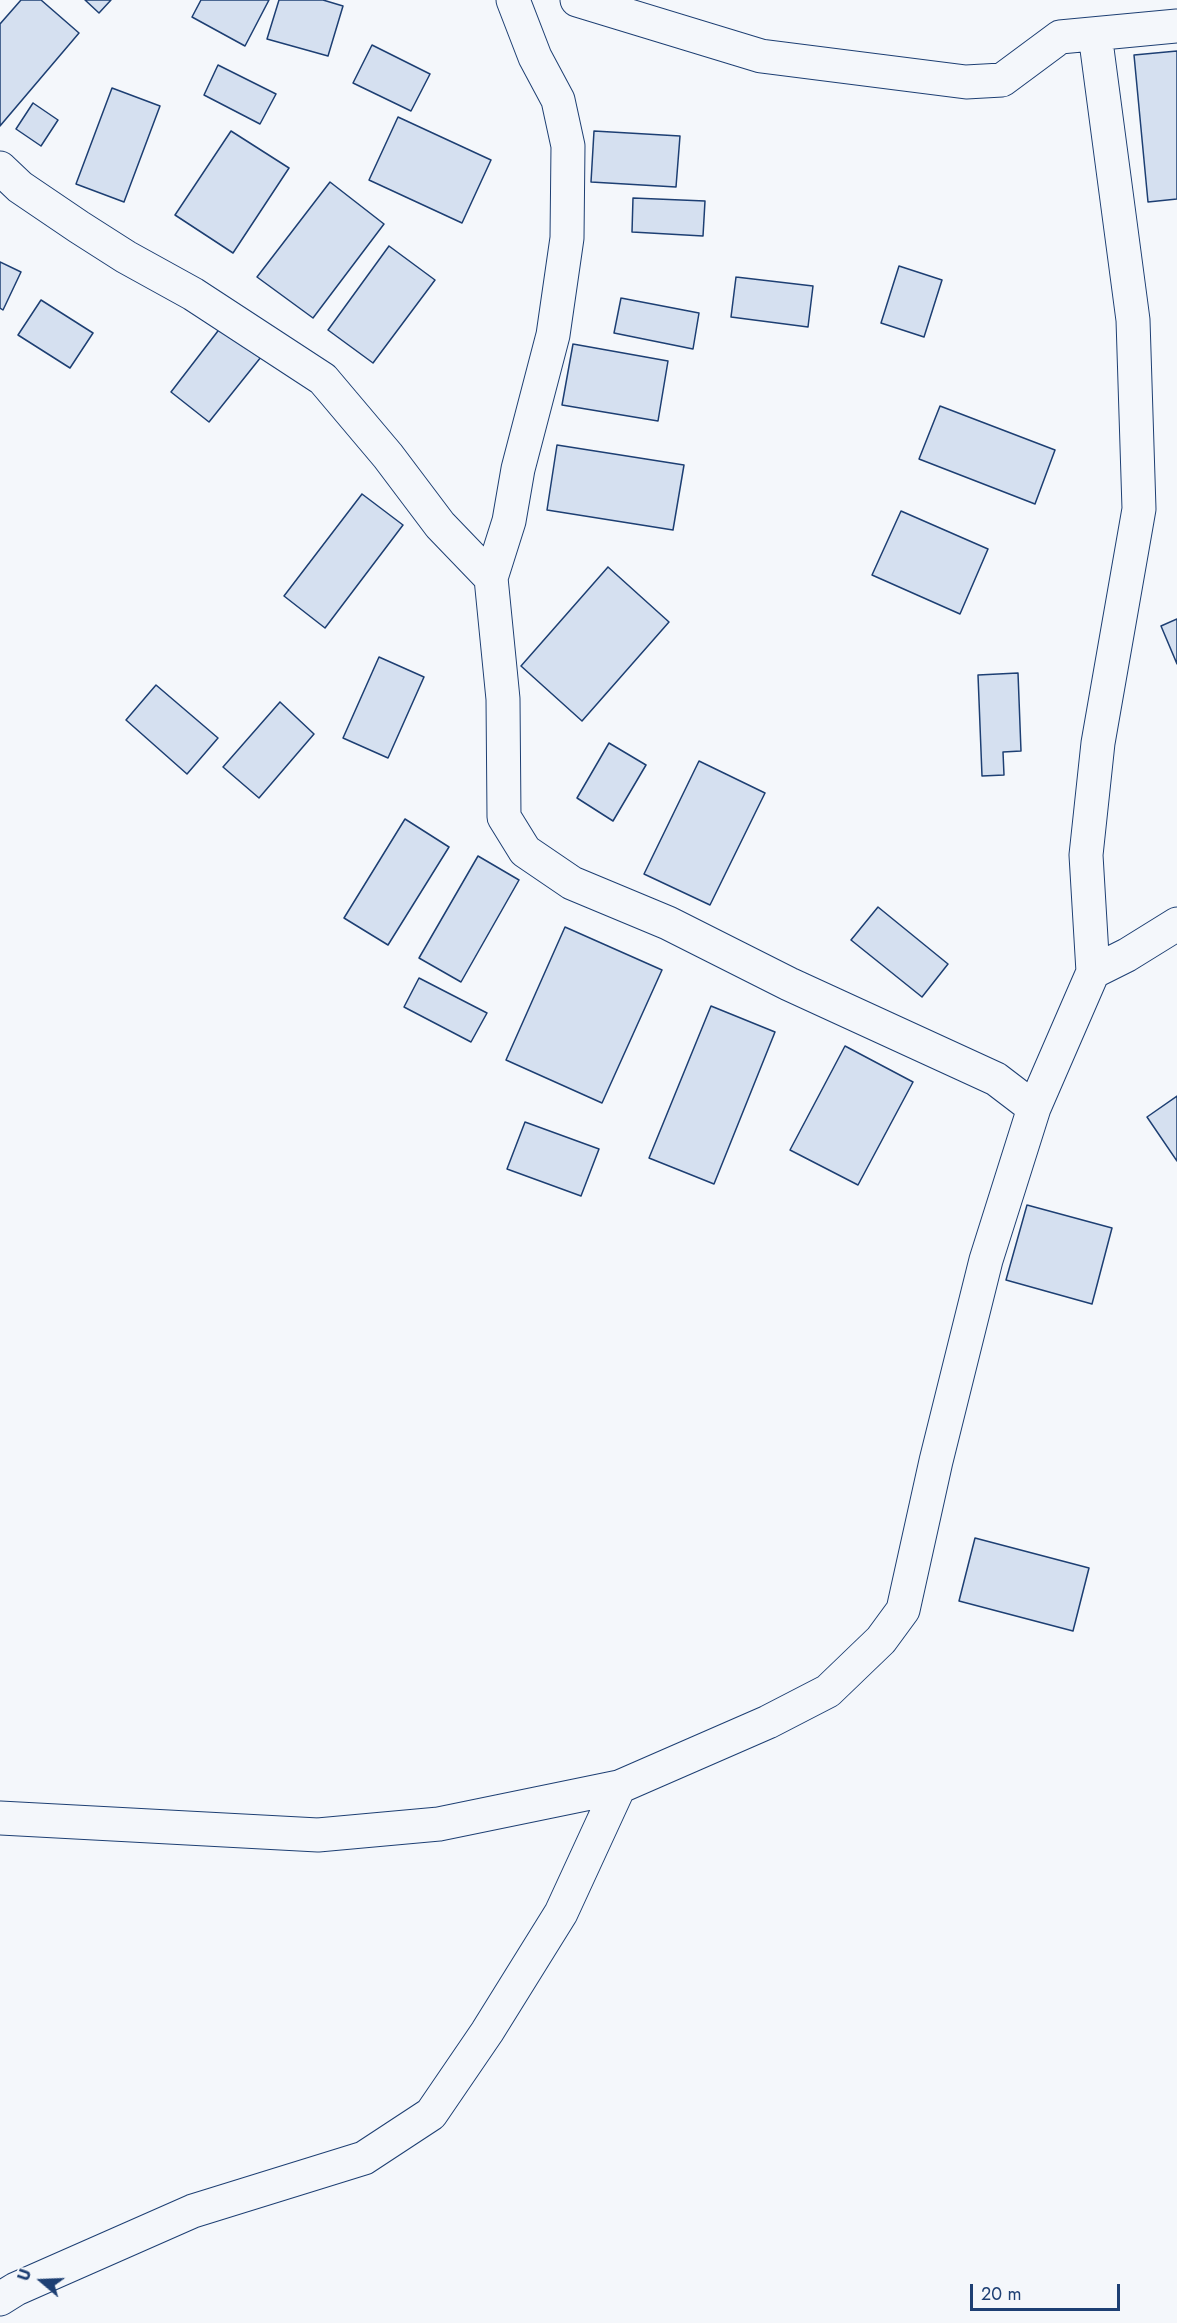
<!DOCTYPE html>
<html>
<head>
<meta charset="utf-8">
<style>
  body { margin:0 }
  #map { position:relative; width:1177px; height:2323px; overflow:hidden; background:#f4f7fb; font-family:Jost,sans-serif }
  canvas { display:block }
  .north { position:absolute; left:12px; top:2251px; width:60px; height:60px; -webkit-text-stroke:4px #f4f7fb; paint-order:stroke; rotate:289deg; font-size:16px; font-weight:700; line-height:24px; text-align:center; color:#1d3f73 }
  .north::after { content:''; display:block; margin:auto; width:21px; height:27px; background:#1d3f73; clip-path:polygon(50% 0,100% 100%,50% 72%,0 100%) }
  .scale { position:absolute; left:970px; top:2284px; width:150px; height:27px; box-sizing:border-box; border:3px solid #1d3f73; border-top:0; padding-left:8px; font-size:18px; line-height:21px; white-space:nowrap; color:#1d3f73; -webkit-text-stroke:4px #f4f7fb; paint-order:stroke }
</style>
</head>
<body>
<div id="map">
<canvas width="1177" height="2323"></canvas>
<div class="north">U</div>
<div class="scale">20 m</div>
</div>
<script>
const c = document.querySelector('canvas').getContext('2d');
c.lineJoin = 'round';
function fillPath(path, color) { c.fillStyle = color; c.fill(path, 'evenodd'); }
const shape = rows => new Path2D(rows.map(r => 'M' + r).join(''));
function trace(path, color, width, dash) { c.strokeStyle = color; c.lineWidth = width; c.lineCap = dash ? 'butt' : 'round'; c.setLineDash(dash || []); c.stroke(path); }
const building = shape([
  [21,0,41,0,79,33,0,126,0,24,21,0],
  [85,0,111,0,99,13,85,0],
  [201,0,269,0,245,46,192,17,201,0],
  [279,0,323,0,343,6,328,56,267,39,279,0],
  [372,45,430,74,411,111,353,83,372,45],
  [1177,51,1177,199,1148,202,1134,55,1177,51],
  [218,65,276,94,260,124,204,95,218,65],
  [112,88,160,106,124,202,76,184,112,88],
  [33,103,58,120,41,146,16,129,33,103],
  [398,117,491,160,462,223,369,180,398,117],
  [231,131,289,168,233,253,175,215,231,131],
  [594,131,680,136,676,187,591,182,594,131],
  [330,182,384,224,313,318,257,277,330,182],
  [633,198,705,201,703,236,632,232,633,198],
  [389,246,435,280,373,363,328,330,389,246],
  [0,262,21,272,3,310,0,308,0,262],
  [899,266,942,280,924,337,881,323,899,266],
  [736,277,813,286,808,327,731,317,736,277],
  [621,298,699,313,693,349,614,333,621,298],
  [41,300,93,333,70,368,18,335,41,300],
  [221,327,261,357,209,422,171,392,221,327],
  [573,344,668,361,658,421,562,405,573,344],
  [940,406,1055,450,1035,504,919,459,940,406],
  [557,445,684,465,673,530,547,510,557,445],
  [362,494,403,525,325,628,284,596,362,494],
  [901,511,988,549,960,614,872,575,901,511],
  [608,567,669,622,582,721,521,666,608,567],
  [1177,619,1177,664,1161,626,1177,619],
  [379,657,424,677,388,758,343,738,379,657],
  [1018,673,1021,751,1003,752,1004,775,982,776,978,675,1018,673],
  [156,685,218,738,187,774,126,720,156,685],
  [280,702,314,734,259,798,223,767,280,702],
  [609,743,646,765,613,821,577,798,609,743],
  [699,761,765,793,710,905,644,874,699,761],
  [405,819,449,847,388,945,344,918,405,819],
  [478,856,519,880,461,982,419,958,478,856],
  [878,907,948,964,922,997,851,940,878,907],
  [565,927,662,970,602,1103,506,1060,565,927],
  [419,978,487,1013,471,1042,404,1007,419,978],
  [711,1006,775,1032,714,1184,649,1158,711,1006],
  [845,1046,913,1082,858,1185,790,1150,845,1046],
  [1177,1096,1177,1161,1147,1117,1177,1096],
  [525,1122,599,1149,581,1196,507,1169,525,1122],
  [1027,1205,1112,1228,1092,1304,1006,1280,1027,1205],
  [975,1538,1089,1568,1073,1631,959,1601,975,1538]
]);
fillPath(building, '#d5e0f0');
trace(building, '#1d3f73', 1.5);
const minor = shape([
  [513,0,535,57,558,100,568,146,567,238,553,335,518,469,509,521,491,578,503,699,504,817,525,851,572,883,668,923,789,984,996,1079,1034,1108],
  [577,0,761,56,966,82,1002,80,1060,37,1177,26],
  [0,168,20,187,79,227,126,257,193,294,323,379,388,456,440,525,491,578],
  [1093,972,1127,955,1177,924],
  [0,1818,318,1835,439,1824,619,1787,768,1722,828,1691,881,1640,903,1610,936,1461,986,1260,1034,1108,1093,972,1086,855,1098,743,1139,509,1133,320,1095,34],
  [0,2299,16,2289,193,2211,364,2158,431,2114,487,2032,561,1913,619,1787]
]);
trace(minor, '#1d3f73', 35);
trace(minor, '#f4f7fb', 33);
</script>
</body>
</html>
